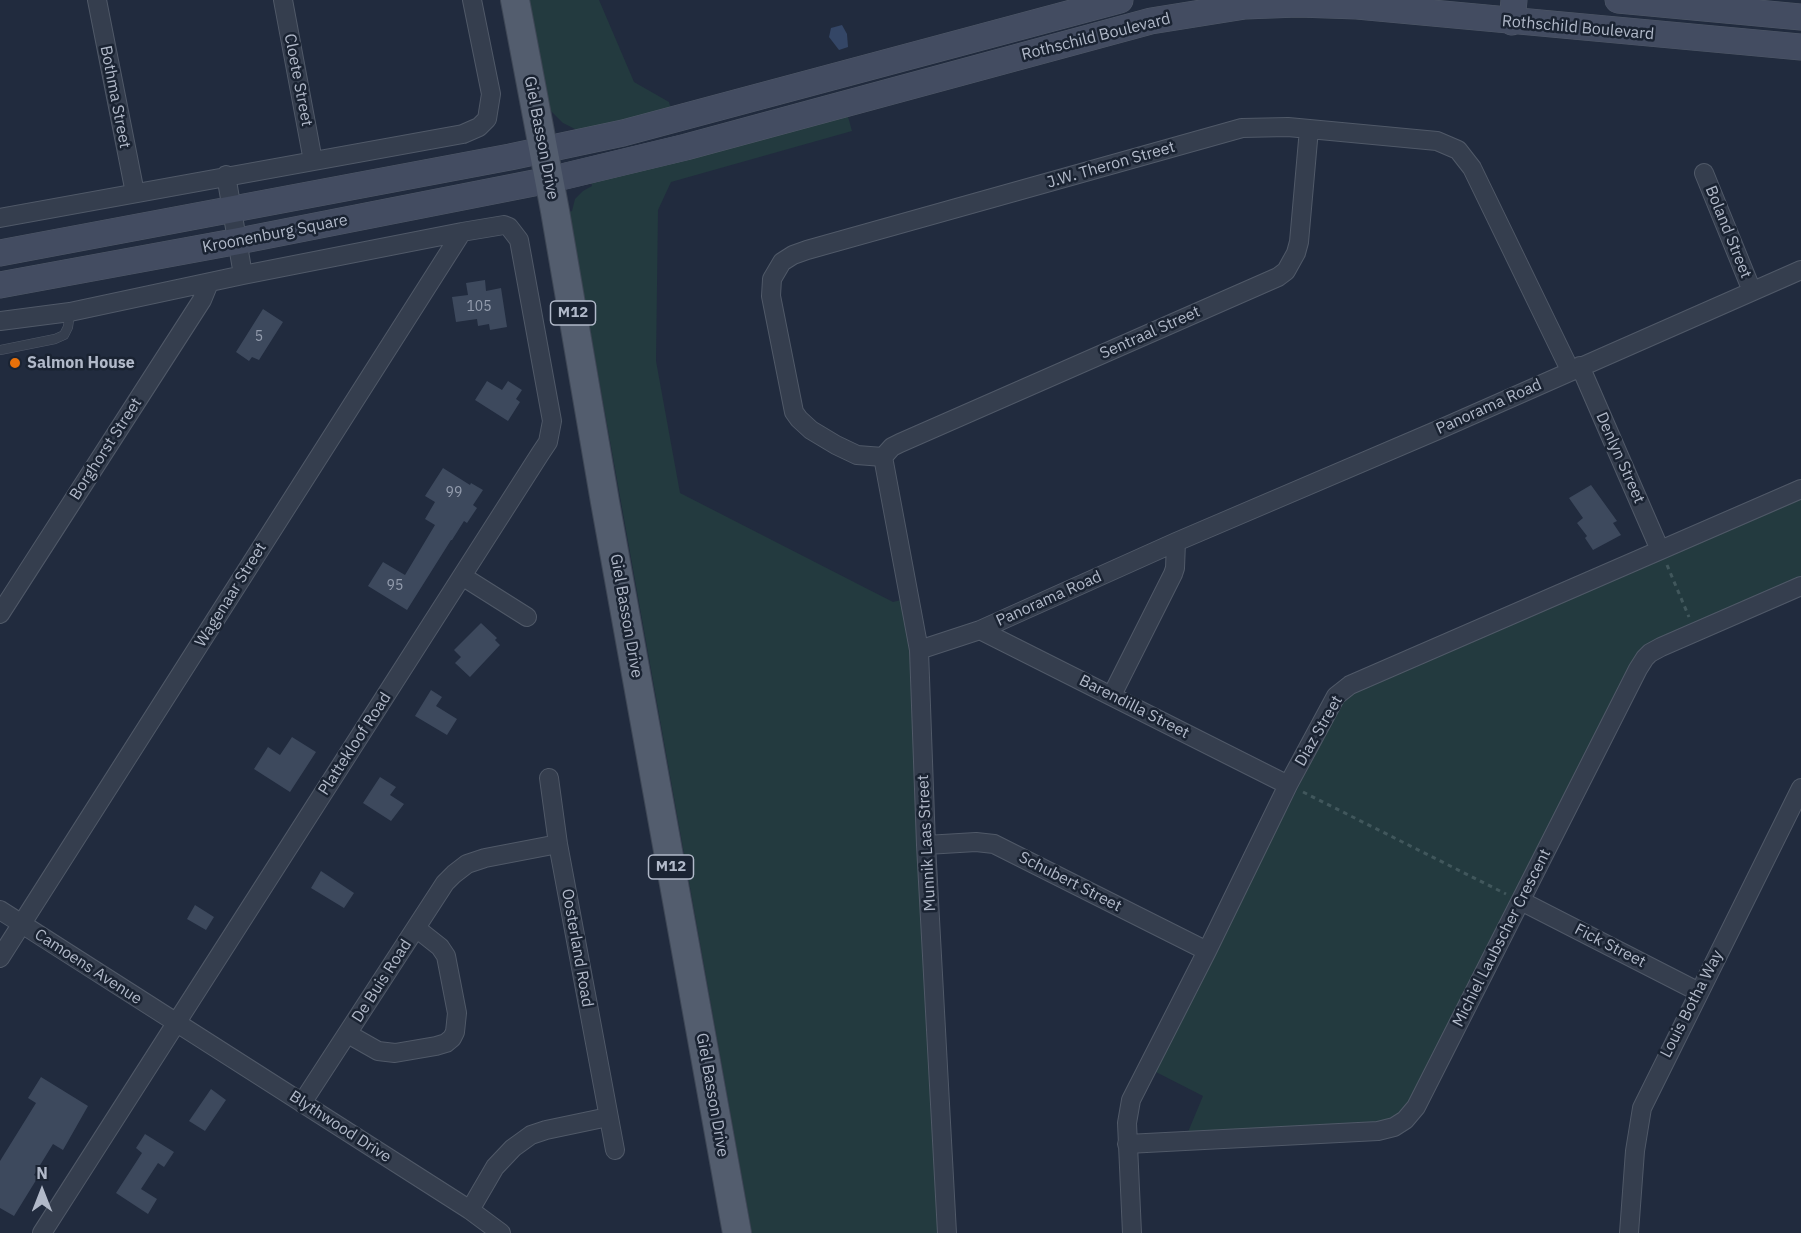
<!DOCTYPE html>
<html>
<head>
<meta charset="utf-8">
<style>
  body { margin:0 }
  #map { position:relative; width:1801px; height:1233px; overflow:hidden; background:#212b3e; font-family:"IBM Plex Sans",sans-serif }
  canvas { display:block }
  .north { position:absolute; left:12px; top:1161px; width:60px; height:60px; -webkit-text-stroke:4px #1a2332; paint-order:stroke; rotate:0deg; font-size:16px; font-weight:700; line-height:24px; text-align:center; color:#b1b9c9 }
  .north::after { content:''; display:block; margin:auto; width:21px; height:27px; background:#b1b9c9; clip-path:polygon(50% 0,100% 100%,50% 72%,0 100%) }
</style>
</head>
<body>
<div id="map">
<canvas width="1801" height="1233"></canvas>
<div class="north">N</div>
</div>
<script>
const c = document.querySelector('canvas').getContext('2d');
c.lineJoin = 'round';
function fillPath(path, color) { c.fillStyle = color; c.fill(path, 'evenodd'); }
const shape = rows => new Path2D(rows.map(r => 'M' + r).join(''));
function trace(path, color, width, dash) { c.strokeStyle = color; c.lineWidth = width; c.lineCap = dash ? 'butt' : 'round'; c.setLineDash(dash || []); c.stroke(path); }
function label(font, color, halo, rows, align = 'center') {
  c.font = font + ' "IBM Plex Sans",sans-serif'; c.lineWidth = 5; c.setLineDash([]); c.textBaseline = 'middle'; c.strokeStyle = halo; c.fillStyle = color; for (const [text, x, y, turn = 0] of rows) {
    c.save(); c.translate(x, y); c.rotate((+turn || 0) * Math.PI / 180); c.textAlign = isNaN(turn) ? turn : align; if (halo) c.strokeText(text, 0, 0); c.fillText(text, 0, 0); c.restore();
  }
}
fillPath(shape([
  [527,0,599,0,634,82,669,102,672,113,579,131,563,123,550,110,547,101],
  [847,113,852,131,671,182,658,210,656,361,680,493,893,602,901,600,911,658,940,1233,752,1233,569,212,572,211,575,199,583,191,592,186,591,182],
  [1801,496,1801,577,1647,645,1412,1100,1397,1116,1384,1122,1266,1130,1188,1132,1203,1096,1154,1071,1344,697]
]), '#233a3f');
fillPath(shape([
  [842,25,847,34,848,47,839,50,829,37,831,28]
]), '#344666');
fillPath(shape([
  [485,280,486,291,501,288,507,327,490,330,489,324,478,326,477,319,456,322,452,297,468,295,466,283],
  [263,309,283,322,259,360,252,357,249,361,236,352],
  [487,381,502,390,508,381,522,390,516,399,520,402,508,421,475,400],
  [443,468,470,485,471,483,483,490,473,505,477,508,467,523,464,521,452,540,451,540,407,610,368,586,383,562,405,575,435,525,425,519,435,502,425,496],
  [1591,485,1617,521,1613,523,1621,535,1593,550,1585,538,1587,536,1577,523,1583,518,1569,498],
  [481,623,497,638,495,640,500,645,470,677,455,663,461,657,454,650],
  [431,690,442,697,436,706,457,719,447,735,415,716],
  [292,737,316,752,290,792,254,769,268,747,280,755],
  [380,777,396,787,390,795,404,804,391,821,363,803],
  [321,871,354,893,344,908,311,888],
  [195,905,214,917,206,930,187,919],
  [41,1077,88,1106,63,1150,53,1144,34,1175,38,1177,14,1216,0,1208,0,1161,36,1103,28,1098],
  [211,1089,226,1100,205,1131,189,1121],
  [145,1134,174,1152,164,1167,158,1163,141,1189,157,1199,148,1214,116,1193,142,1153,136,1148]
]), '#3d495d');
const lane = shape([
  [0,350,55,339,64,335,68,327,70,312]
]);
const street = shape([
  [97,0,135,193],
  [283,0,313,161],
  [1704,173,1752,291],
  [226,175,243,275],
  [0,218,463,134,479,127,487,119,491,94,472,0],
  [0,321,70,312,243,275,462,232,504,225,509,227,519,240,552,421,548,442,540,454,42,1233],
  [1580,366,1660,550],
  [883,457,857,455,836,445,811,430,799,419,794,412,771,296,772,279,782,262,793,255,807,250,1242,128,1288,127,1437,141,1458,150,1472,168,1570,370],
  [883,457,919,650,926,845,947,1233],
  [883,457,892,447,900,443,1278,277,1286,271,1296,253,1299,242,1309,129],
  [462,576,527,617],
  [0,614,202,300,209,283],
  [980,630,1288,785],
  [919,650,980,630,1176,542,1438,430,1801,270],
  [1112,695,1173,574,1175,568,1176,542],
  [549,778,558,844,615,1150],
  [926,845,976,842,994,844,1207,951],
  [1521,901,1699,992],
  [0,910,470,1210,501,1233],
  [0,958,462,232],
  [348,1034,378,1051,395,1053,436,1046,446,1043,452,1038,455,1032,457,1013,446,956,440,947,416,928],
  [302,1103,445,883,454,874,467,864,485,858,558,844],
  [1127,1144,1378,1131,1394,1127,1405,1120,1416,1107,1638,669,1645,658,1650,653,1661,647,1801,586],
  [470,1210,495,1167,513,1148,531,1135,546,1130,608,1117],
  [1132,1233,1127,1123,1131,1100,1207,951,1288,785,1336,696,1350,685,1801,489],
  [1629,1233,1635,1151,1642,1108,1801,788]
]);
const secondary = shape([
  [1618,0,1801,17],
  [1512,22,1514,0],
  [0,253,510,157,623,133,1120,0],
  [0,285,239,241,549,180,686,147,1151,21,1245,6,1298,4,1357,6,1801,47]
]);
const primary = shape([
  [515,0,555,211,605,502,737,1233]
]);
trace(lane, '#505968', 10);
trace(street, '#505968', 20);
trace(secondary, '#505968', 27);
trace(primary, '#3e4756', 30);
trace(shape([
  [1667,565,1689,617],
  [1303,792,1506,894]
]), '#41575c', 3, [4.5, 4.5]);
trace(lane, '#353e4e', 9);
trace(street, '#353e4e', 18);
trace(secondary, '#434c61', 26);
trace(primary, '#535d6e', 28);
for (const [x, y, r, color] of [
  [15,363,6,"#e8710a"]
]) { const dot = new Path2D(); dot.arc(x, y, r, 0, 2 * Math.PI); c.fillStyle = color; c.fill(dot); trace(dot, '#1a2332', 2); }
label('14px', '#949dae', null, [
  ["105",479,307],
  ["5",259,337],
  ["99",454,493],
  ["95",395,586]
]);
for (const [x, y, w] of [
  [573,313,45],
  [671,867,45]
]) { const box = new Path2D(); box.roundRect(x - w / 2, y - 12, w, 24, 4.5); c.fillStyle = '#1a2332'; c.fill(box); trace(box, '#b1b9c9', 1.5); }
label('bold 15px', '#b1b9c9', null, [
  ["M12",573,313],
  ["M12",671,867]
]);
label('16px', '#b1b9c9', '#1a2332', [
  ["Rothschild Boulevard",1578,28,5],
  ["Rothschild Boulevard",1096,37,-14],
  ["Cloete Street",298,80,79],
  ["Bothma Street",115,97,79],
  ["Giel Basson Drive",541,138,79],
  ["J.W. Theron Street",1111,165,-16],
  ["Boland Street",1728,232,68],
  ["Kroonenburg Square",275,234,-11],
  ["Sentraal Street",1150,333,-24],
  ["Panorama Road",1489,407,-24],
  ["Borghorst Street",106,449,-57],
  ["Denlyn Street",1620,458,66],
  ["Wagenaar Street",231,595,-58],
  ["Panorama Road",1049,599,-24],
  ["Giel Basson Drive",626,616,80],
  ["Barendilla Street",1134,707,27],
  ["Diaz Street",1319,731,-60],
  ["Plattekloof Road",355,744,-57],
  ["Munnik Laas Street",927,843,-93],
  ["Schubert Street",1070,882,27],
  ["Michiel Laubscher Crescent",1502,938,-63],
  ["Fick Street",1610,946,27],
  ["Oosterland Road",577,948,80],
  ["Camoens Avenue",88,967,33],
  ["De Buis Road",382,981,-57],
  ["Louis Botha Way",1692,1004,-63],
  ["Giel Basson Drive",712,1095,80],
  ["Blythwood Drive",340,1127,33]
]);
label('bold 16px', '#b1b9c9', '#1a2332', [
  ["Salmon House",27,363]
], 'left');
</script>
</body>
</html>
